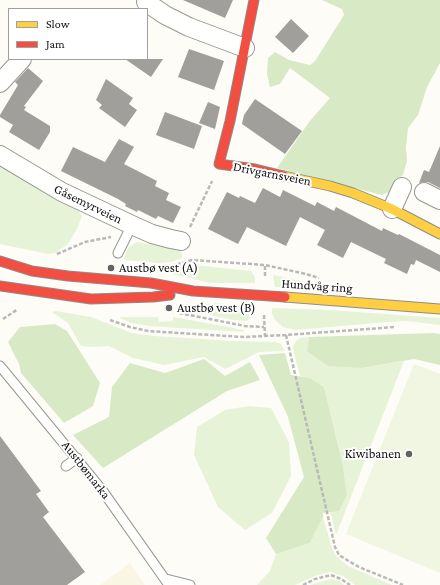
<!DOCTYPE html>
<html>
<head>
<meta charset="utf-8">
<style>
  body { margin:0 }
  #map { position:relative; width:440px; height:585px; overflow:hidden; background:#fdfcf7; font-family:"Crimson Pro",serif }
  canvas { display:block }
  .legend { position:absolute; left:8px; top:8px; width:140px; height:52px; box-sizing:border-box; background:#fff; border:1px solid #a0a0a0; margin:0; padding:5px 7px; list-style:none; font-size:12px; color:#111 }
  .legend li { display:flex; align-items:center; gap:8px; height:20px }
  .legend b { width:20px; border:1px solid #a0a0a0 }
</style>
</head>
<body>
<div id="map">
<canvas width="440" height="585"></canvas>
<ul class="legend">
<li><b style="height:5px;background:#ffcf43"></b>Slow</li>
<li><b style="height:5px;background:#f24e42"></b>Jam</li>
</ul>
</div>
<script>
const c = document.querySelector('canvas').getContext('2d');
c.lineJoin = 'round';
function fillPath(path, color) { c.fillStyle = color; c.fill(path, 'evenodd'); }
const shape = rows => new Path2D(rows.map(r => 'M' + r).join(''));
function trace(path, color, width, dash) { c.strokeStyle = color; c.lineWidth = width; c.lineCap = dash ? 'butt' : 'round'; c.setLineDash(dash || []); c.stroke(path); }
function label(font, color, halo, rows, align = 'center') {
  c.font = font + ' "Crimson Pro",serif'; c.lineWidth = 4; c.setLineDash([]); c.textBaseline = 'middle'; c.strokeStyle = halo; c.fillStyle = color; for (const [text, x, y, turn = 0] of rows) {
    c.save(); c.translate(x, y); c.rotate((+turn || 0) * Math.PI / 180); c.textAlign = isNaN(turn) ? turn : align; if (halo) c.strokeText(text, 0, 0); c.fillText(text, 0, 0); c.restore();
  }
}
fillPath(shape([
  [130,563,145,585,100,585]
]), '#f9f7e4');
fillPath(shape([
  [0,164,47,194,77,209,82,216,77,229,68,244,55,253,48,254,0,244],
  [137,242,179,250,182,254,182,258,171,262,158,263,124,260,126,253,129,247],
  [195,265,251,271,255,277,255,283,210,283,168,273],
  [273,275,357,293,275,287],
  [214,303,254,307,254,313,251,317,247,321,233,320,188,310,190,307],
  [272,308,330,310,440,318,440,325,407,321,387,322,296,330,283,327,275,320,272,314],
  [56,311,91,317,132,333,154,336,234,341,276,342,281,344,285,351,259,352,225,369,204,357,164,365,133,358,109,346,93,347,81,346,68,323,52,312],
  [121,317,158,317,159,322,173,321,173,317,244,330,244,332,149,326,131,323,120,318],
  [309,337,307,351,362,368,404,361,336,535,330,511,339,510,347,495,343,466,324,387,310,378,300,376,294,353,293,346,296,341,300,338],
  [249,406,271,408,289,442,291,476,272,513,245,530,218,507,194,455,197,427,225,410],
  [323,517,332,548,336,556,348,566,392,585,355,585,343,576,331,572,315,576,295,585,257,585,270,571,276,554,310,543],
  [331,579,339,581,344,585,310,585]
]), '#e7f3d7');
fillPath(shape([
  [322,0,440,0,440,63,427,87,418,115,408,128,406,147,407,161,403,175,396,181,389,192,382,195,277,168,309,122,330,98,290,68,280,84,270,87,267,74,268,58,275,52,289,60,310,65,315,61,344,15,342,9],
  [55,324,67,331,100,383,93,406,64,423,21,373,19,364,8,342,20,327],
  [434,333,440,334,440,365,414,359,362,368,328,366,307,351,309,337],
  [285,353,291,375,310,378,324,387,343,466,347,495,339,511,323,513,323,517,310,543,276,554,266,538,304,477,288,417,259,355],
  [204,359,225,376,250,362,260,380,227,391,103,468,73,435,109,417,112,387,130,363,165,373]
]), '#d8eac5');
fillPath(shape([
  [414,364,440,374,440,573,346,534]
]), '#f0f6e1');
fillPath(shape([
  [183,0,233,0,225,18],
  [291,19,309,36,293,53,275,37],
  [189,49,224,61,214,90,178,77],
  [125,59,163,59,151,77],
  [28,68,43,81,24,106,26,107,24,110,50,126,50,132,39,150,9,132,13,125,0,117,0,115,18,85,15,82],
  [106,79,133,98,129,104,137,110,125,127,99,108,102,105,96,100],
  [255,99,302,131,285,154,242,124,244,115],
  [208,102,220,107,215,129,199,123],
  [165,112,202,126,194,149,156,135],
  [119,139,134,147,124,164,157,181,155,186,169,193,166,200,181,207,173,223,158,216,156,219,138,210,137,212,125,206,126,204,118,199,61,171,73,147,105,162],
  [440,146,440,188,428,182,424,182,419,183,424,170,429,172],
  [263,188,280,197,283,190,315,206,317,202,334,211,336,207,382,231,383,228,398,235,399,234,440,255,440,272,416,260,414,265,411,264,407,274,384,263,386,259,351,242,343,258,317,245,325,230,300,217,286,246,247,227,238,244,208,229,227,192,239,198,240,196,255,203],
  [0,436,41,491,36,494,49,512,43,517,85,572,67,585,0,585]
]), '#a19f9c');
const lane = shape([
  [118,253,132,225],
  [0,366,102,490,169,585],
  [66,466,77,458],
  [166,579,190,585]
]);
const street = shape([
  [146,2,165,15,189,27,245,48],
  [0,83,22,59],
  [0,155,62,192,132,225,152,234,171,239,181,241],
  [424,192,440,200],
  [392,209,402,187]
]);
const slow = shape([
  [284,176,330,186,353,193,392,209,440,234],
  [285,297,440,309]
]);
const jam = shape([
  [254,0,230,121,219,164,255,169,284,176],
  [0,261,32,271,68,276,151,283,193,291,285,297],
  [0,286,91,299,153,297,170,295]
]);
trace(lane, '#979795', 11);
trace(street, '#979795', 20);
trace(slow, '#8e8d8b', 11);
trace(jam, '#8e8d8b', 11);
trace(shape([
  [190,227,212,181],
  [57,254,85,242,111,237],
  [171,266,192,260,265,265,306,274,319,278],
  [265,276,265,265],
  [179,313,245,326,264,327],
  [264,315,265,336],
  [3,319,18,309],
  [110,320,130,327,148,331,244,337,286,335,395,327],
  [286,335,335,547,339,555,347,560,359,567,403,585],
  [303,585,315,579,331,575,341,579,350,585]
]), '#b9b9b8', 2.5, [4, 2]);
trace(lane, '#fffffe', 9);
trace(street, '#fffffe', 18);
trace(slow, '#ffcf43', 9);
trace(jam, '#f24e42', 9);
for (const [x, y, r, color] of [
  [111,268,4,"#646362"],
  [169,308,4,"#646362"],
  [409,454,4,"#646362"]
]) { const dot = new Path2D(); dot.arc(x, y, r, 0, 2 * Math.PI); c.fillStyle = color; c.fill(dot); trace(dot, '#fff', 1.5); }
label('13px', '#111', '#fff', [
  ["Drivgarnsveien",272,174,11],
  ["Gåsemyrveien",88,204,26],
  ["Hundvåg ring",317,286,4],
  ["Austbømarka",86,470,52]
]);
label('13px', '#111', '#fff', [
  ["Austbø vest (A)",119,268],
  ["Austbø vest (B)",177,308],
  ["Kiwibanen",401,454,"right"]
], 'left');
</script>
</body>
</html>
